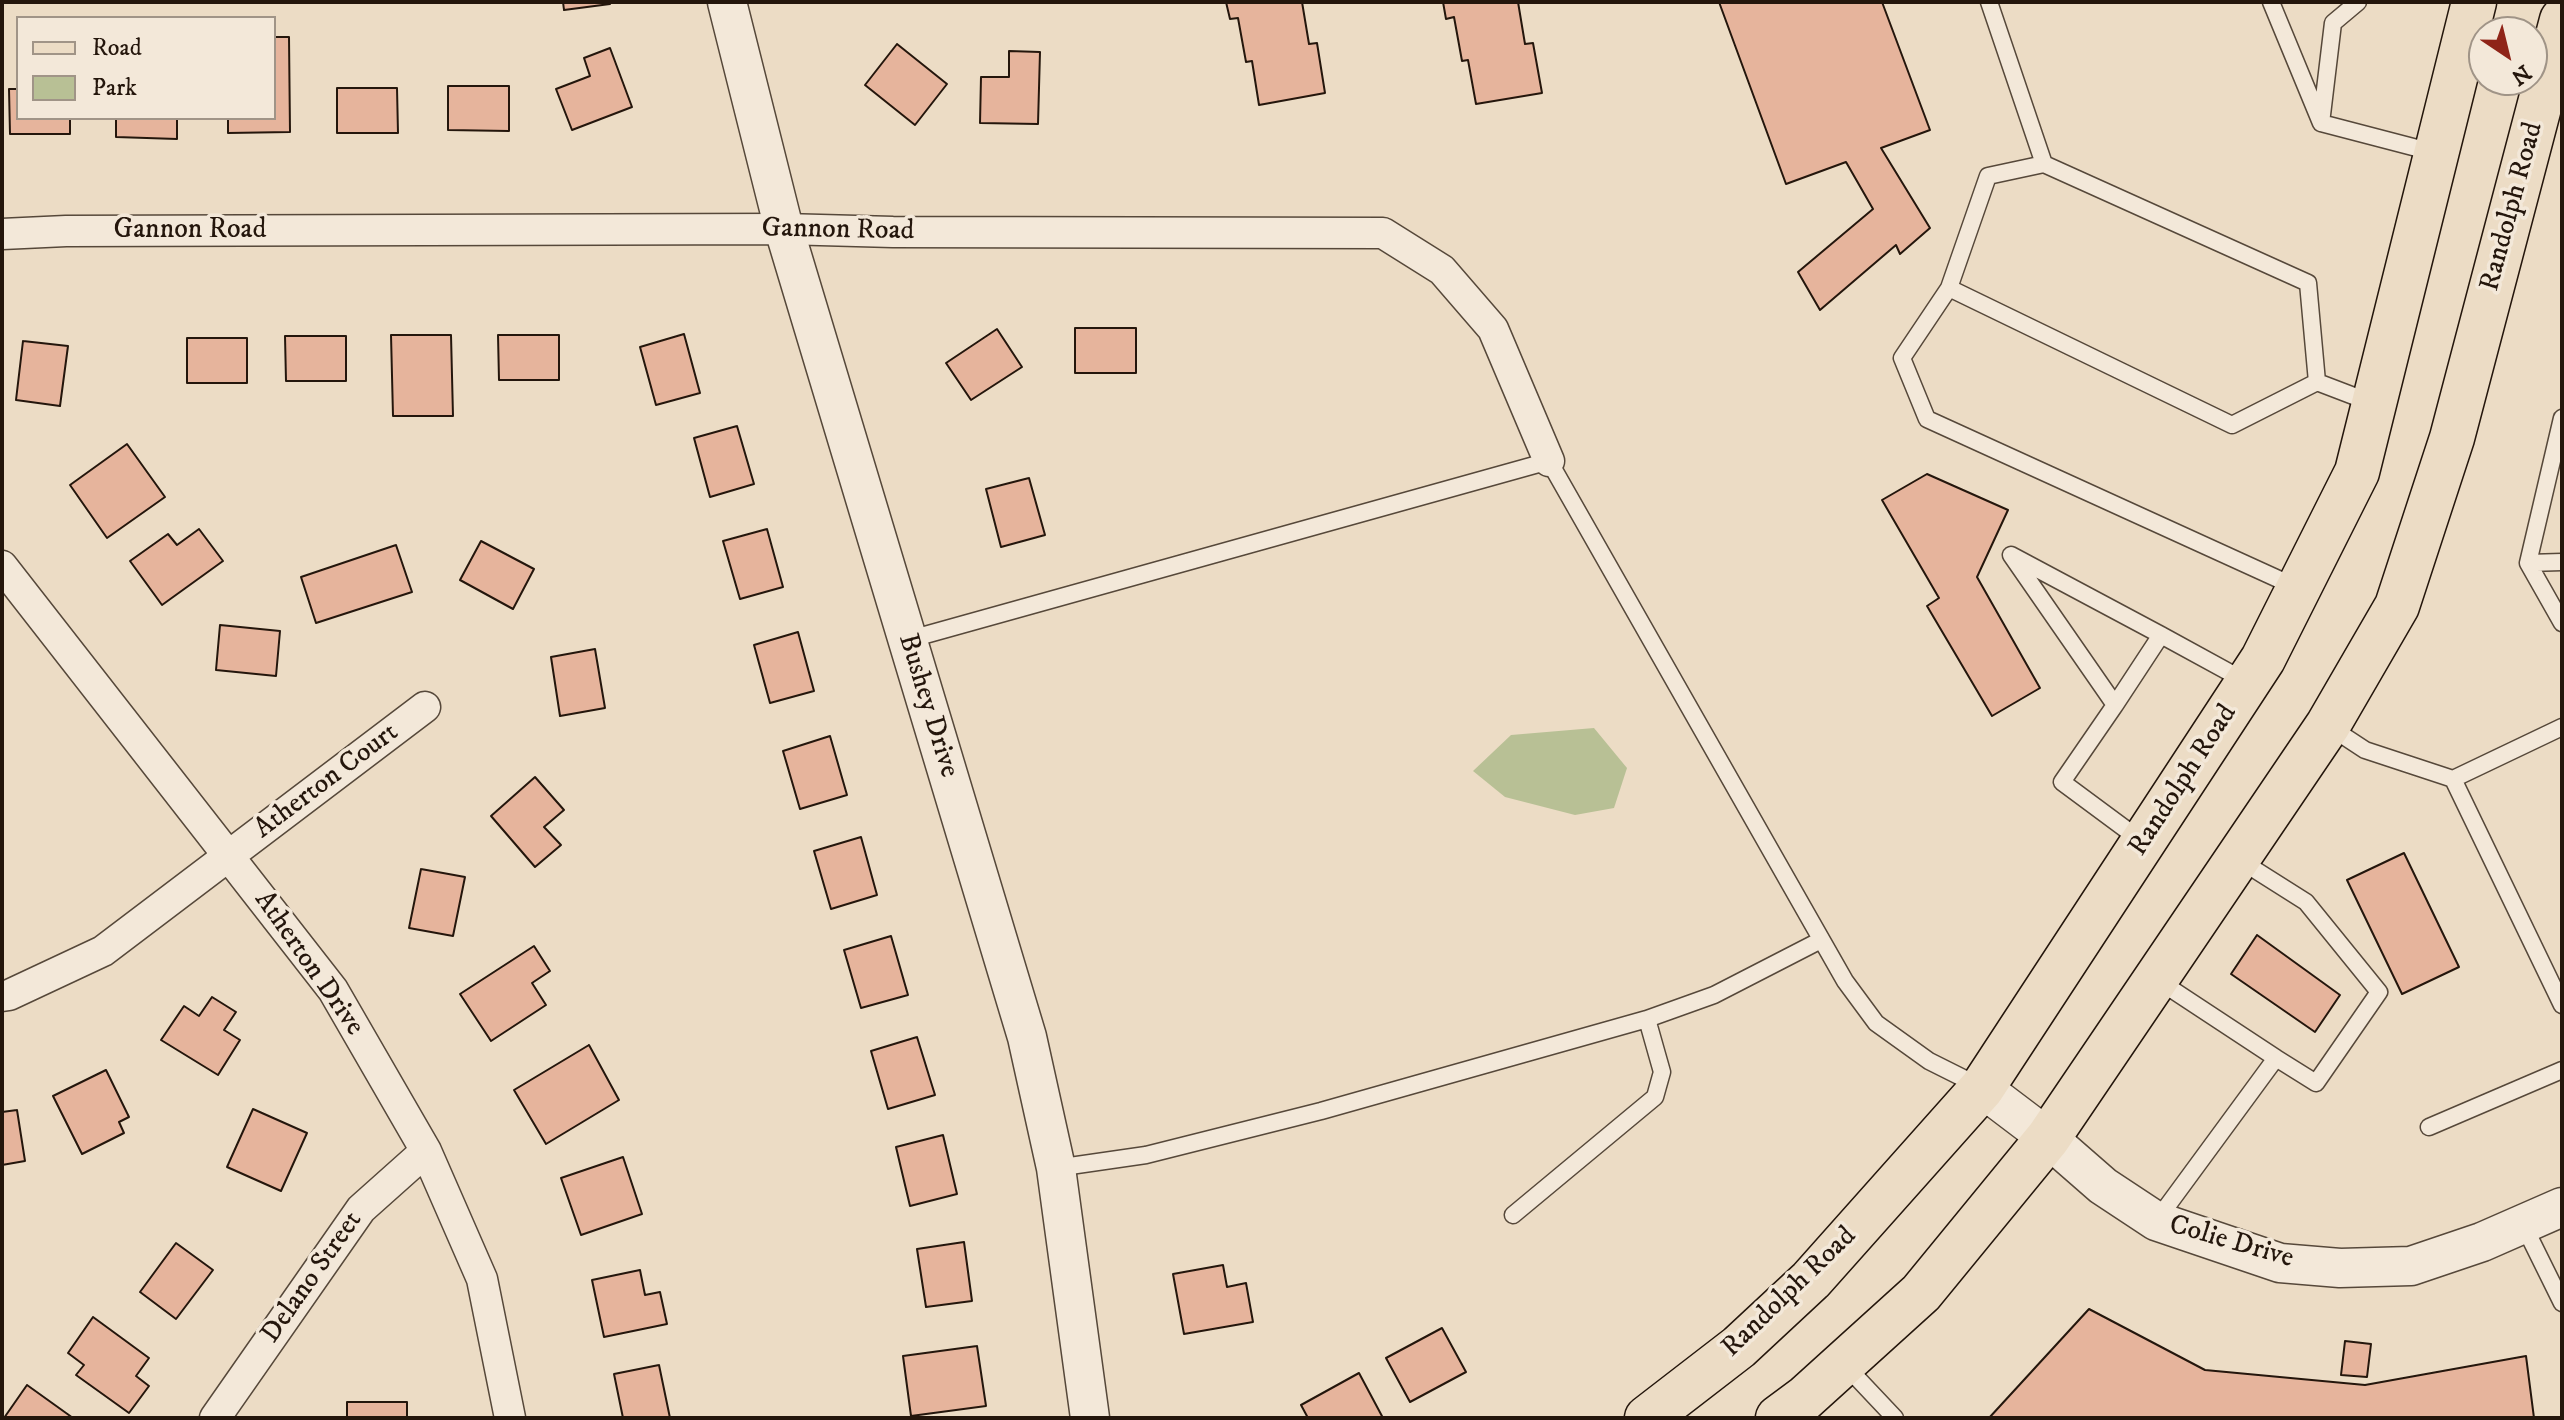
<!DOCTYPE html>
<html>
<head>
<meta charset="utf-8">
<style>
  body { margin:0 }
  #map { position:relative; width:2564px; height:1420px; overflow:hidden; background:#ecdcc5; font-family:"IM FELL DW Pica",serif }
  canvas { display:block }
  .frame { position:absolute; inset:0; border:4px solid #24160c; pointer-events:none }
  .legend { position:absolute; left:16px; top:16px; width:260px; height:104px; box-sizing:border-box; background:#f3e8d9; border:2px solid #a09487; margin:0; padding:10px 14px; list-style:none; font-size:24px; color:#24160c }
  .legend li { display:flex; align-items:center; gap:16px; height:40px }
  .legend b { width:40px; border:2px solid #a09487 }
  .north { position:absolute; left:2468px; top:16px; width:80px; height:80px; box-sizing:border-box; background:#f3e8d9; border:2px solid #a09487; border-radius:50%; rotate:145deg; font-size:22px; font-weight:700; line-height:32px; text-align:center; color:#24160c }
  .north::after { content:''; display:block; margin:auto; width:28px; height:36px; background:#8f2418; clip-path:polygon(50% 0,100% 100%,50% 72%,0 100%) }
</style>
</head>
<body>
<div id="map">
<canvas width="2564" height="1420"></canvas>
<div class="frame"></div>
<ul class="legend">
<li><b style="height:10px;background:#ecdcc5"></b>Road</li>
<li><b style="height:22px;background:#b8c095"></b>Park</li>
</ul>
<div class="north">N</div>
</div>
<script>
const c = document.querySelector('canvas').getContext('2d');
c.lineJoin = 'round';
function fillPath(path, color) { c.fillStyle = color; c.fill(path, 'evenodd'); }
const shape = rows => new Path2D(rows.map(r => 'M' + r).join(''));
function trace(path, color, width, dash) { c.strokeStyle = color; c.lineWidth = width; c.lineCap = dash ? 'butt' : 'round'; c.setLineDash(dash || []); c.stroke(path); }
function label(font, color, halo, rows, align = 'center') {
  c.font = font + ' "IM FELL DW Pica",serif'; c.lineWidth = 7; c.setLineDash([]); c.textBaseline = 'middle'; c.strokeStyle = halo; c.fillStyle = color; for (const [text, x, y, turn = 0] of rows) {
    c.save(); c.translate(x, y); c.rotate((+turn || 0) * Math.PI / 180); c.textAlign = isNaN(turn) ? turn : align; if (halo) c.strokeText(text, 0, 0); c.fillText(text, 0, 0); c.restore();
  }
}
fillPath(shape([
  [1594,728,1627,768,1614,808,1575,815,1505,797,1473,771,1511,735]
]), '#b8c095');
const building = shape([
  [563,2,609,2,610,4,564,10,563,2],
  [1226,2,1302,2,1309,44,1317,43,1325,93,1259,105,1252,61,1246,62,1238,18,1230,19,1226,2],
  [1443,2,1518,2,1525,44,1533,43,1542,93,1476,104,1468,60,1462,61,1454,17,1446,19,1443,2],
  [1719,2,1882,2,1930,130,1881,148,1930,228,1900,254,1896,245,1820,310,1798,272,1873,209,1846,162,1786,184,1719,2],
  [274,37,289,37,290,132,228,133,228,118,274,118,274,37],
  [897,44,947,84,915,125,865,85,897,44],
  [610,48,632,107,572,130,556,89,590,76,584,58,610,48],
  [1009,51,1040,52,1038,124,980,123,981,77,1009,77,1009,51],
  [448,86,509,86,509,131,448,130,448,86],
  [337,88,397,88,398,133,337,133,337,88],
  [9,89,18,89,18,118,70,118,70,134,10,134,9,89],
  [116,118,177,118,177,139,116,137,116,118],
  [1075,328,1136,328,1136,373,1075,373,1075,328],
  [997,329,1022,367,971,400,946,363,997,329],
  [684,334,700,393,656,405,640,347,684,334],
  [391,335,451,335,453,416,393,416,391,335],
  [498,335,559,335,559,380,499,380,498,335],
  [285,336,346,336,346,381,286,381,285,336],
  [187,338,247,338,247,383,187,383,187,338],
  [23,341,68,346,60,406,16,400,23,341],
  [737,426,754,484,710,497,694,438,737,426],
  [127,444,165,497,107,538,70,485,127,444],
  [1927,474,2008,510,1977,577,2040,688,1992,716,1927,606,1939,598,1882,500,1927,474],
  [1029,478,1045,535,1001,547,986,489,1029,478],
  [199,529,223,561,162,605,130,561,168,534,177,545,199,529],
  [767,529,783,587,740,599,723,541,767,529],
  [481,541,534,569,513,609,460,580,481,541],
  [396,545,412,592,316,623,301,577,396,545],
  [220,625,280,631,276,676,216,670,220,625],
  [798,632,814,691,770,703,754,645,798,632],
  [595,649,605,708,560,716,551,657,595,649],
  [830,736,847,795,800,809,783,751,830,736],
  [535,777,564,810,544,827,561,845,535,867,491,816,535,777],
  [861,837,877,895,831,909,814,851,861,837],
  [2404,853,2459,967,2402,994,2347,880,2404,853],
  [421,869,465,877,453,936,409,928,421,869],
  [2257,935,2340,995,2315,1032,2231,974,2257,935],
  [891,936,908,995,861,1008,844,950,891,936],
  [534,946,550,971,532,983,546,1005,491,1041,460,994,534,946],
  [212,997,236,1012,224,1030,240,1040,218,1075,161,1040,184,1006,199,1016,212,997],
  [917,1037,935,1095,888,1109,871,1051,917,1037],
  [589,1045,619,1100,546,1144,514,1090,589,1045],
  [106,1070,129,1117,119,1122,124,1133,82,1154,53,1096,106,1070],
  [253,1109,307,1133,281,1191,227,1167,253,1109],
  [17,1110,25,1161,2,1165,2,1112,17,1110],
  [943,1135,957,1194,910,1206,896,1147,943,1135],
  [623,1157,642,1214,581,1235,561,1178,623,1157],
  [964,1242,972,1301,926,1307,917,1249,964,1242],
  [176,1243,213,1270,176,1319,140,1292,176,1243],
  [1223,1265,1227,1287,1246,1283,1253,1322,1184,1334,1173,1274,1223,1265],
  [640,1270,645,1295,660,1292,667,1324,604,1337,592,1280,640,1270],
  [2089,1309,2205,1370,2365,1385,2526,1356,2534,1418,1989,1418,2089,1309],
  [93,1317,149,1358,136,1376,149,1386,129,1413,76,1375,84,1365,68,1353,93,1317],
  [1442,1328,1466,1372,1410,1402,1386,1358,1442,1328],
  [2345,1341,2371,1344,2367,1377,2341,1375,2345,1341],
  [977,1346,986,1406,911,1416,903,1356,977,1346],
  [659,1365,670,1418,623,1418,614,1374,659,1365],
  [1359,1373,1383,1418,1308,1418,1301,1405,1359,1373],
  [27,1385,73,1418,4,1418,27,1385],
  [347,1402,407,1402,407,1418,347,1418,347,1402]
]);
fillPath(building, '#e6b49c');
trace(building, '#24160c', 2);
const service = shape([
  [1989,2,2044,164,2308,283,2317,382,2372,403],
  [2271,2,2321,123,2333,23,2358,2],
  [2321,123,2436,153],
  [2044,164,1988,176,1949,288,2232,425,2317,382],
  [1949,288,1902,358,1927,419,2298,588],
  [2562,418,2528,563,2562,562],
  [2528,563,2562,623],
  [2161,635,2115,705,2011,555,2161,635,2247,682],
  [907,640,1549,461,1845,981,1876,1023,1929,1061,1981,1087],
  [2115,705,2062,782,2143,842],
  [2330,727,2365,750,2453,779,2562,1005],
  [2453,779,2562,727],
  [2238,859,2306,902,2379,992,2316,1083,2276,1058],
  [2156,979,2276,1058,2157,1220],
  [2429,1127,2562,1070],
  [1056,1168,1146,1155,1321,1111,1647,1019,1714,995,1821,940],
  [1513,1215,1655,1097,1662,1072,1647,1019],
  [2523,1224,2562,1303],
  [1844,1364,1895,1418]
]);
const minor = shape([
  [2,234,66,231,784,229,893,232,1383,233,1442,270,1493,329,1549,461],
  [2,566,333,990,426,1151,482,1279,510,1418],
  [2,996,9,995,103,951,425,707],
  [215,1418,361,1209,426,1151]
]);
const tertiary = shape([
  [727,2,784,229,1027,1037,1056,1168,1090,1418],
  [1982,1088,2048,1138,2103,1186,2156,1221,2280,1263,2340,1268,2411,1266,2482,1242,2562,1207]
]);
const primary = shape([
  [1647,1418,1739,1347,1811,1280,1982,1088,2263,659,2357,472,2474,2],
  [1778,1418,1805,1398,1921,1293,2048,1138,2328,725,2397,606,2452,438,2562,20]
]);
trace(service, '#56483a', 19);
trace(minor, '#56483a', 33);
trace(tertiary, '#56483a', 41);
trace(primary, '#24160c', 47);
trace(service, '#f3e8d9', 16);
trace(minor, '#f3e8d9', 30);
trace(tertiary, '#f3e8d9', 38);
trace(primary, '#ecdcc5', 44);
label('28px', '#24160c', '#f3e8d9', [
  ["Randolph Road",2513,207,-75],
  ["Gannon Road",190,231],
  ["Gannon Road",838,231,1],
  ["Bushey Drive",927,706,73],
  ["Randolph Road",2184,781,-57],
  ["Atherton Court",327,782,-37],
  ["Atherton Drive",308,964,55],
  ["Colie Drive",2231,1243,16],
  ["Delano Street",313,1278,-55],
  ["Randolph Road",1790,1293,-44]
]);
</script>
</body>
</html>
